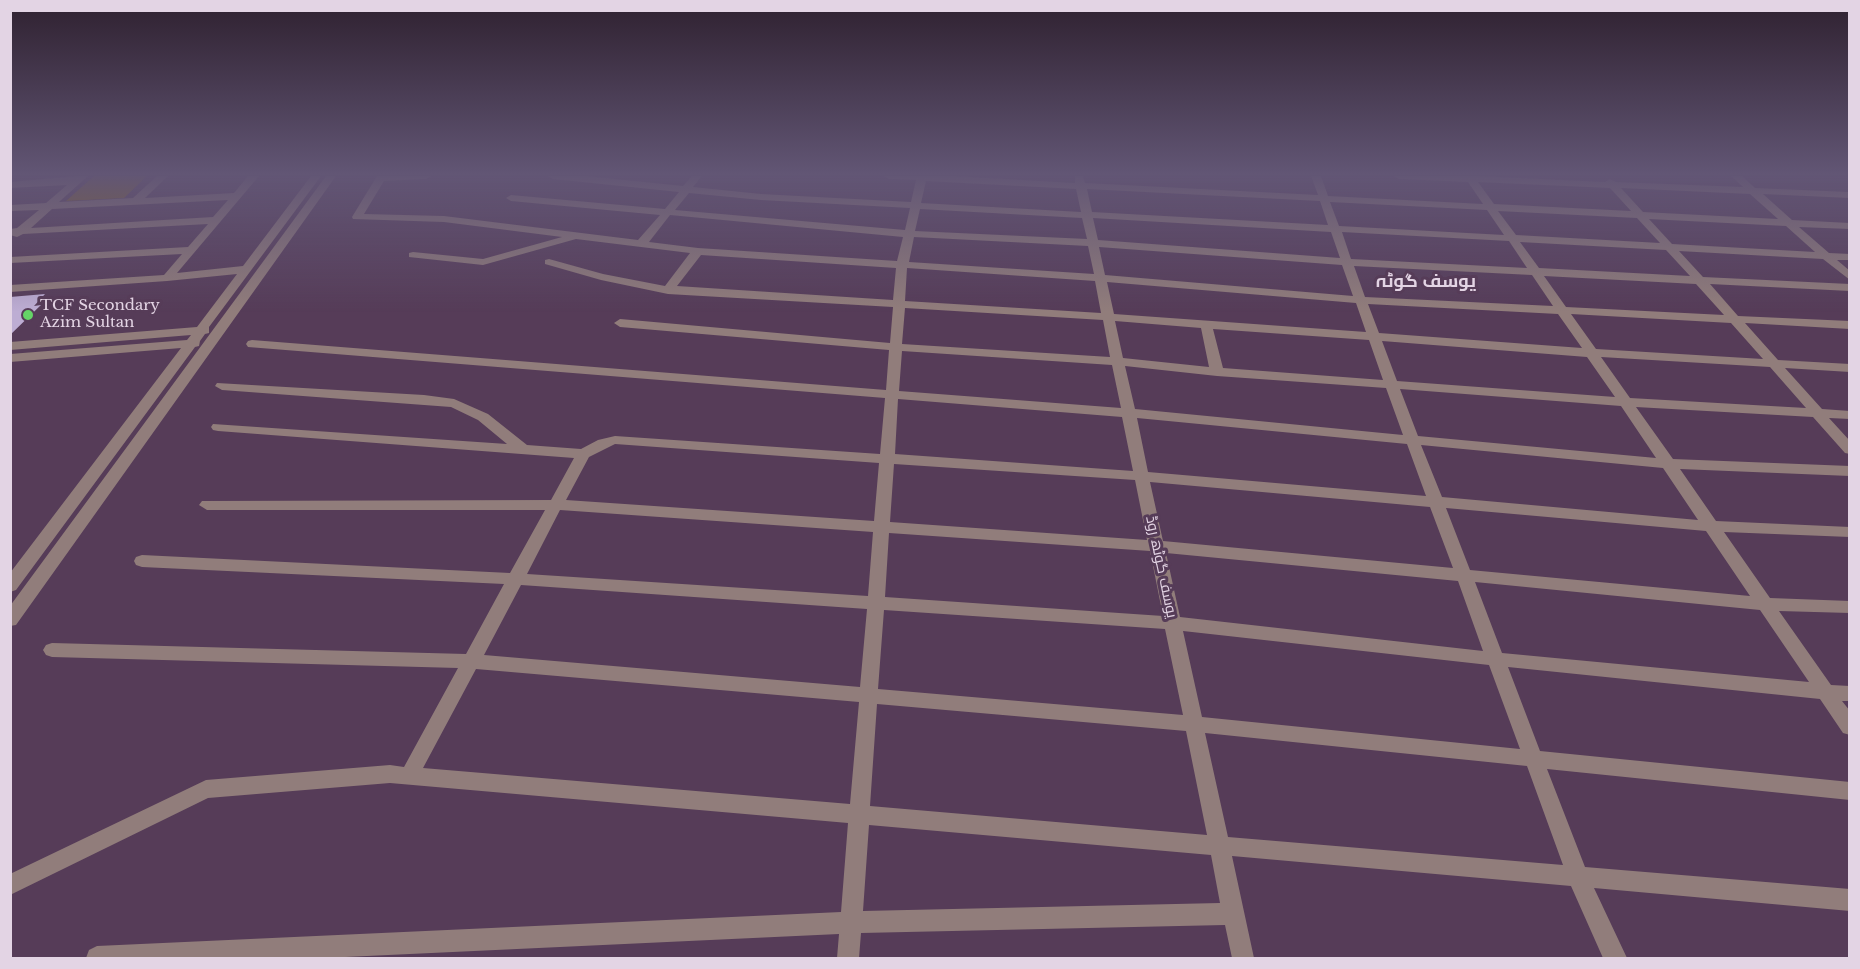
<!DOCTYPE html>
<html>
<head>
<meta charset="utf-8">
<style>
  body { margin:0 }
  #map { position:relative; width:1860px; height:969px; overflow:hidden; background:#563c58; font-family:"Libre Baskerville",serif }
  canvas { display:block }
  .frame { position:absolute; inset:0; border:12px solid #e3d4e4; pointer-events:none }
</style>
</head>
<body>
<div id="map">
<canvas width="1860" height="969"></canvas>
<div class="frame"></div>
</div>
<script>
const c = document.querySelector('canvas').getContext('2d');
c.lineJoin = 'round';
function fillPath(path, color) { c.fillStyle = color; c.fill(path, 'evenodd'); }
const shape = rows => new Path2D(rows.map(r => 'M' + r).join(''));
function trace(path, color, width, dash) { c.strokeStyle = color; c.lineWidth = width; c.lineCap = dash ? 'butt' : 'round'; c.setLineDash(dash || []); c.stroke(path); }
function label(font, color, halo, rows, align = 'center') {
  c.font = font + ' "Libre Baskerville",Cairo,serif'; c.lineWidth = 6; c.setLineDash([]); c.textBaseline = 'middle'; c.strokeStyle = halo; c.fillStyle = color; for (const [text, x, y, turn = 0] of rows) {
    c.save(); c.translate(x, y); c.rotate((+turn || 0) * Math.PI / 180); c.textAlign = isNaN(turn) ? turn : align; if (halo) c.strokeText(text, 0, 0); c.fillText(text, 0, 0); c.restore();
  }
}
fillPath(shape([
  [94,176,147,176,124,198,66,201]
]), '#8a6713');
fillPath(shape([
  [45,294,34,306,41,305,10,335,10,297]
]), '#bdadd3');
fillPath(shape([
  [77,176,88,176,59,202,133,198,157,176,168,176,145,198,234,193,248,176,259,176,177,273,243,266,311,176,321,176,209,327,209,333,205,334,200,341,199,346,195,347,16,590,10,592,10,573,181,348,10,362,10,354,187,340,191,335,10,350,10,342,197,327,237,274,167,281,10,292,10,285,164,275,182,254,10,263,10,257,188,247,208,224,23,234,17,237,10,235,10,229,17,228,39,210,10,211,10,205,46,203,67,185,10,188,10,182,77,176],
  [228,200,213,217,31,228,52,209,228,200],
  [326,176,336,176,16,625,10,626,10,606,326,176],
  [377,176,431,176,426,179,384,181,364,214,444,216,638,240,660,215,511,201,506,198,511,195,665,209,679,192,553,179,548,176,586,176,683,186,692,176,702,176,693,187,761,194,911,202,916,180,889,179,884,176,953,176,1075,183,1075,176,1083,176,1085,183,1318,195,1311,176,1321,176,1328,196,1483,204,1468,182,1399,179,1394,176,1478,176,1605,182,1610,179,1616,182,1743,187,1731,176,1742,176,1755,188,1850,192,1850,198,1763,194,1792,220,1850,223,1850,229,1799,227,1829,253,1850,254,1850,260,1837,260,1850,271,1850,280,1823,259,1679,251,1703,277,1850,284,1850,291,1710,284,1738,316,1850,321,1850,329,1745,323,1778,360,1850,364,1850,372,1785,368,1822,409,1850,411,1850,419,1829,418,1850,441,1850,454,1845,453,1813,417,1636,407,1673,459,1850,466,1850,476,1680,469,1716,521,1850,527,1850,537,1724,532,1770,598,1850,601,1850,613,1779,611,1831,685,1850,686,1850,701,1842,701,1850,711,1850,735,1843,733,1820,699,1508,667,1540,751,1850,782,1850,800,1547,769,1585,867,1850,889,1850,911,1594,888,1627,958,1603,958,1571,886,1232,856,1254,958,1232,958,1225,925,861,933,859,958,837,958,839,934,324,958,86,958,89,950,97,946,841,912,848,823,390,783,208,798,10,895,10,874,206,780,390,765,404,767,458,668,52,657,46,655,43,650,46,645,52,643,466,654,504,584,142,567,136,565,134,561,136,557,142,555,510,573,545,510,207,510,199,505,202,501,551,500,574,458,218,431,213,430,211,427,213,424,507,444,478,420,451,407,222,390,215,386,217,383,424,395,454,399,488,414,527,445,581,449,598,440,615,436,880,454,885,398,248,347,246,344,248,341,252,340,886,390,889,350,620,327,614,323,620,319,890,343,893,307,668,294,601,280,545,264,545,260,549,259,603,274,665,286,690,253,576,239,483,265,409,257,409,253,413,252,483,259,562,237,444,222,353,219,352,217,377,176],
  [926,181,1076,189,1081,212,921,203,926,181],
  [1478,182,1610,188,1631,211,1494,204,1478,182],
  [1621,188,1750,194,1778,219,1643,212,1621,188],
  [1087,189,1320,201,1328,225,1092,212,1087,189],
  [689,193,761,200,910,208,905,230,675,210,689,193],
  [1330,202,1487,210,1504,235,1339,226,1330,202],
  [920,209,1082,218,1087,239,915,231,920,209],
  [1498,211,1637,218,1660,243,1516,235,1498,211],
  [670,215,903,237,897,261,698,248,649,242,670,215],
  [1093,218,1331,232,1340,258,1098,240,1093,218],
  [1649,219,1786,226,1815,252,1672,244,1649,219],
  [1342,232,1509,241,1527,268,1351,259,1342,232],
  [914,237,1088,246,1094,274,909,262,914,237],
  [1520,242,1666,250,1690,276,1539,268,1520,242],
  [1099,247,1342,265,1353,296,1105,275,1099,247],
  [701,255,896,268,893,300,677,286,701,255],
  [1354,266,1532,275,1553,306,1365,297,1354,266],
  [907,268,1095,281,1101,313,905,301,907,268],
  [1544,276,1696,284,1724,315,1566,307,1544,276],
  [1107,282,1356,303,1366,332,1114,314,1107,282],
  [1368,304,1558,314,1582,348,1379,333,1368,304],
  [905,308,1103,320,1110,357,902,344,905,308],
  [1571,314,1731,323,1763,359,1596,349,1571,314],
  [1115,321,1201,328,1209,367,1123,358,1115,321],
  [1213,329,1369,340,1383,380,1223,368,1213,329],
  [1382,341,1587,357,1615,397,1397,381,1382,341],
  [902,351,1112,365,1121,408,899,391,902,351],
  [1601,357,1770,367,1806,408,1630,398,1601,357],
  [1125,366,1217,376,1386,388,1403,435,1135,409,1125,366],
  [1400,389,1621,406,1656,458,1418,436,1400,389],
  [898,399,1122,417,1133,471,895,454,898,399],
  [1137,418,1407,444,1426,496,1148,472,1137,418],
  [615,444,879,463,874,521,566,500,589,457,615,444],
  [1421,445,1663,468,1698,520,1442,497,1421,445],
  [894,464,1135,480,1147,540,890,522,894,464],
  [1150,482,1430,507,1453,568,1163,541,1150,482],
  [1446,508,1706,531,1750,596,1470,570,1446,508],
  [560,510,873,532,868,596,527,574,560,510],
  [889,533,1150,551,1163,616,885,597,889,533],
  [1166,553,1458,581,1483,651,1180,617,1166,553],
  [1475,582,1760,610,1809,682,1502,653,1475,582],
  [521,585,867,609,860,687,484,655,521,585],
  [884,610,1165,629,1183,715,878,689,884,610],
  [1183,631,1489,665,1520,749,1202,717,1183,631],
  [476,669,859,702,850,804,423,768,476,669],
  [877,704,1186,731,1207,835,870,806,877,704],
  [1205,733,1527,766,1563,865,1228,837,1205,733],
  [869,825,1211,855,1220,903,863,911,869,825]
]), '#917d7b');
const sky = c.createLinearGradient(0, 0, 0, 312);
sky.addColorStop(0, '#2f2130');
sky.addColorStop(0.56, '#625675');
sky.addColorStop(1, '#62567500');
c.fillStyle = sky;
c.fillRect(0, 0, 1860, 312);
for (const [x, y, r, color] of [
  [28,315,6,"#65d467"]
]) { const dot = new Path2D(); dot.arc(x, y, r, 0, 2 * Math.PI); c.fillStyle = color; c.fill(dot); trace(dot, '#563c58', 2); }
label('15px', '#e3d4e4', '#563c58', [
  ["TCF Secondary",40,306],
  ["Azim Sultan",40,323]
], 'left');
label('15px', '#e3d4e4', '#563c58', [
  ["یوسف گوٹھ روڈ",1161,567,78]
]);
label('bold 18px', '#e3d4e4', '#563c58', [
  ["یوسف گوٹہ",1426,282]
]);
</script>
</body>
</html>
